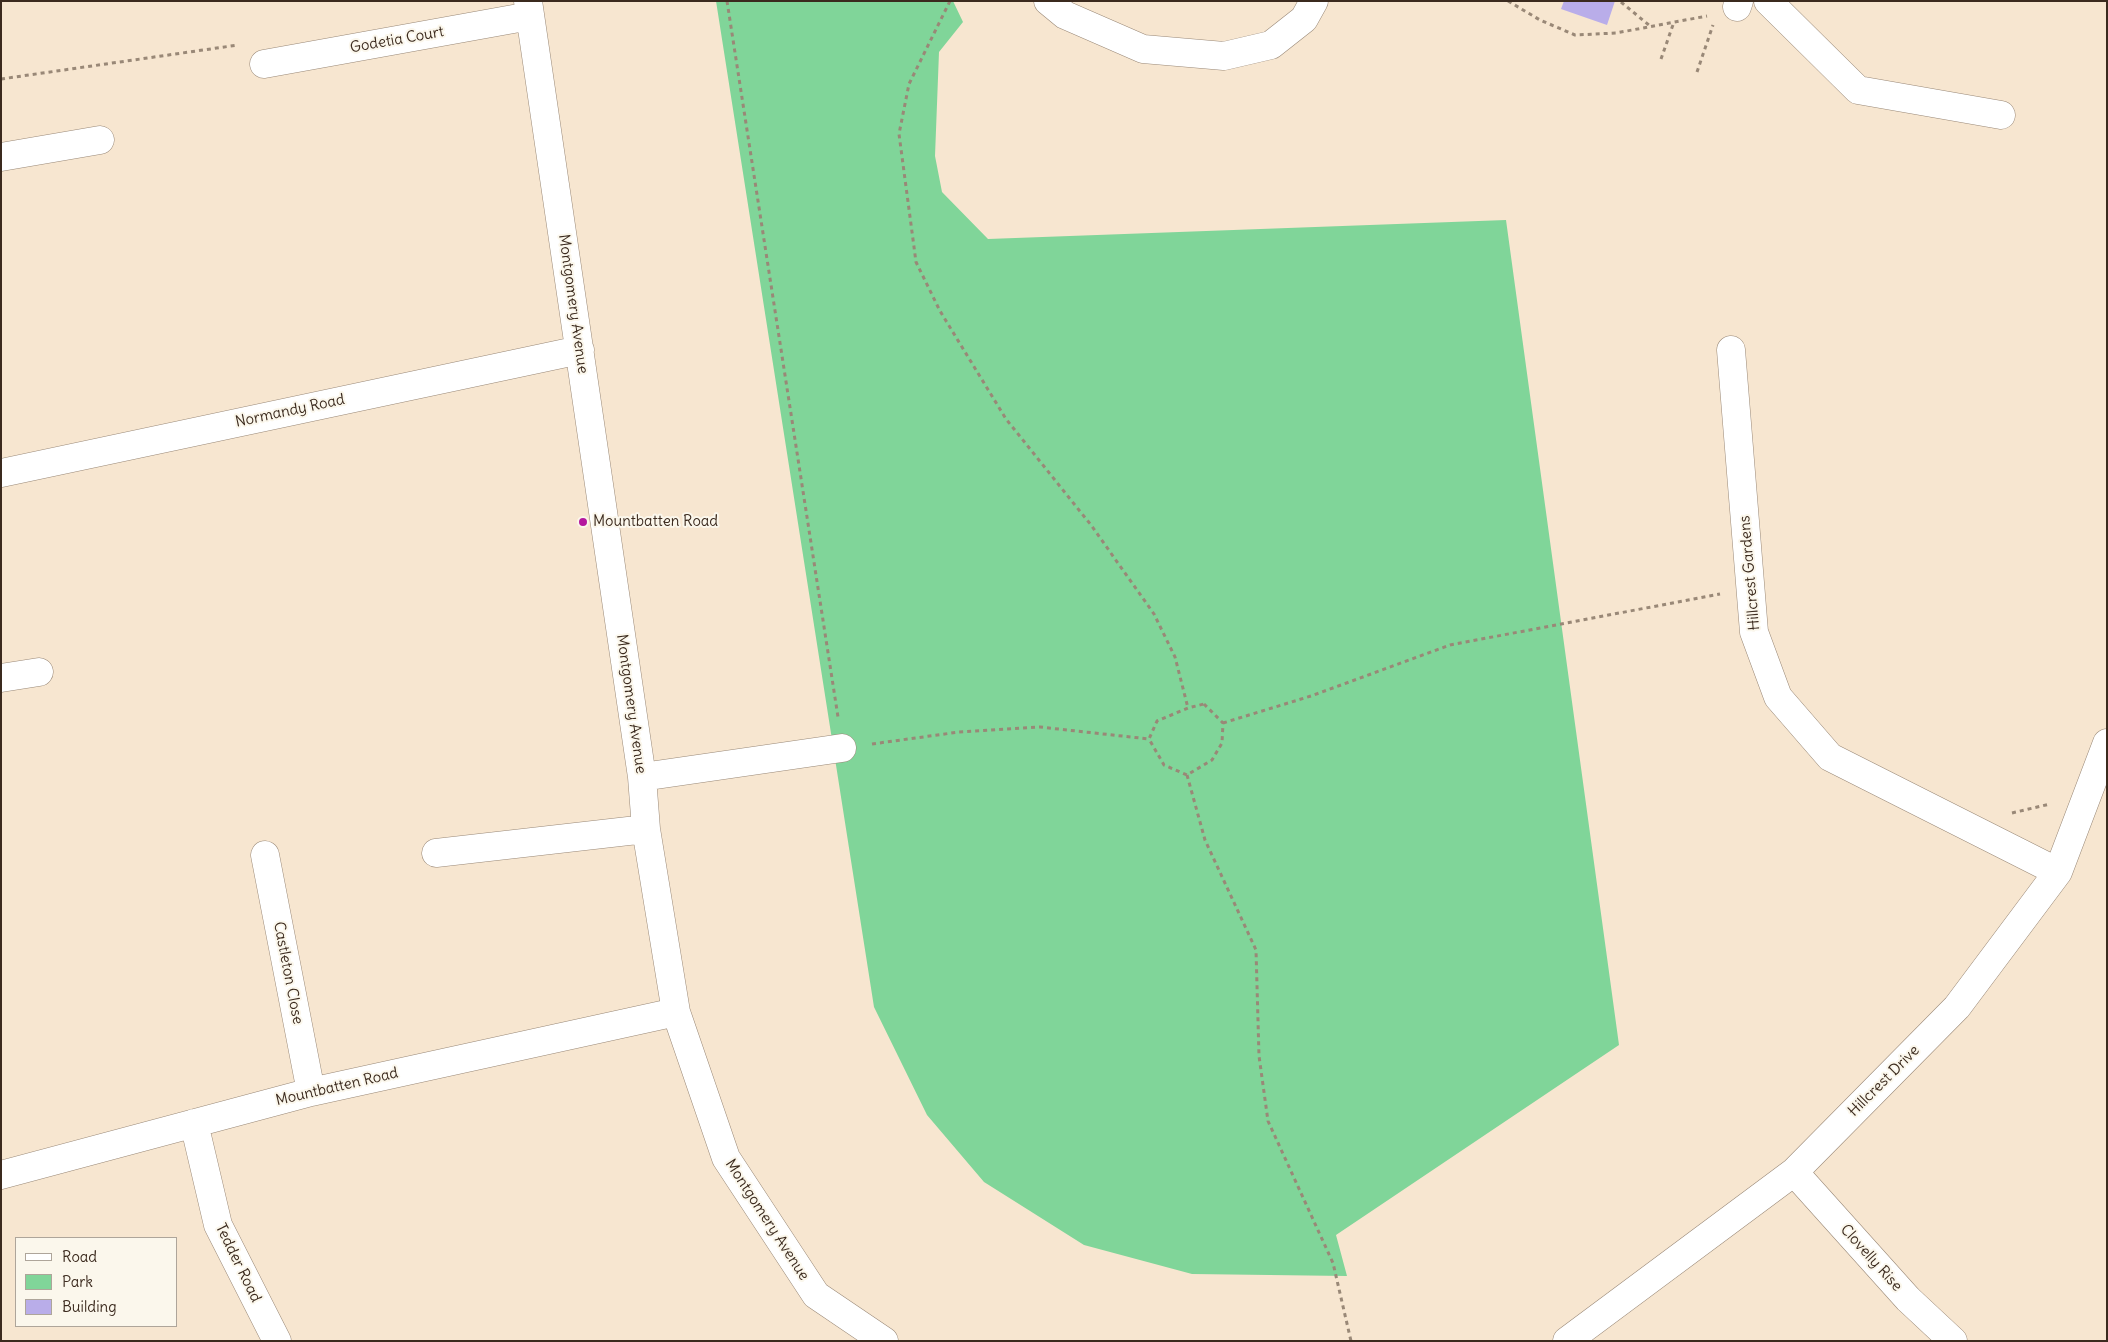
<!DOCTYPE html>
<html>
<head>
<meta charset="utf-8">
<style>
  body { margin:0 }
  #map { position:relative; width:2108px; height:1342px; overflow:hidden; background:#f7e6d0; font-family:Delius,sans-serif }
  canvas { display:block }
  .frame { position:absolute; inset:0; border:2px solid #3b2a1e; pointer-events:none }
  .legend { position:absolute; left:15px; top:1237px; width:162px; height:90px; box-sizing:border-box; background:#fbf7ec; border:1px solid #aea59a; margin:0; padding:6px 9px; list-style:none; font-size:15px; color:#3b2a1e }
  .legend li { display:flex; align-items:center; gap:10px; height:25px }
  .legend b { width:25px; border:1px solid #aea59a }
</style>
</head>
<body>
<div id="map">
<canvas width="2108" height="1342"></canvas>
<div class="frame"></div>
<ul class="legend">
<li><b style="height:6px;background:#fff"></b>Road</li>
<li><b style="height:14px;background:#80d599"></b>Park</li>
<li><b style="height:14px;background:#b9ade9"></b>Building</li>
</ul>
</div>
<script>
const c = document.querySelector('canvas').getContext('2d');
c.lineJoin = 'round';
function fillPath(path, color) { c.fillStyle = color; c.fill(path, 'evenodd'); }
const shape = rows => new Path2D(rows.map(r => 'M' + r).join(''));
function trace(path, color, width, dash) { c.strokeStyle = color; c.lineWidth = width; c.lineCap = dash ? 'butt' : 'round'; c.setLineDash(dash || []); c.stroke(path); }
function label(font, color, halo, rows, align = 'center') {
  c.font = font + ' Delius,sans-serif'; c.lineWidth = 4; c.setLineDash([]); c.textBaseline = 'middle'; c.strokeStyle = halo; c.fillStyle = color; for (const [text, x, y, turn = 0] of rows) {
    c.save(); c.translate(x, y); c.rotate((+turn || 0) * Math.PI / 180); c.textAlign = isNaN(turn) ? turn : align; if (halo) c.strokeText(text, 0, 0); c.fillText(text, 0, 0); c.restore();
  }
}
fillPath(shape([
  [716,1,953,1,963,22,939,52,935,156,942,192,988,239,1506,220,1619,1045,1336,1235,1347,1276,1192,1274,1084,1245,984,1182,927,1115,874,1007]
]), '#80d599');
fillPath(shape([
  [1564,1,1615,1,1607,25,1561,9]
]), '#b9ade9');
const minor = shape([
  [528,1,642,777,646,829,676,1012,726,1158,816,1295,884,1341],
  [1048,1,1065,15,1143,49,1224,56,1271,45,1304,19,1314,1],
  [1768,1,1858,90,2001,115],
  [1737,7,1739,1],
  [264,64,530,16],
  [1,157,100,140],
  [1731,350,1754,632,1778,697,1830,757,2058,872],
  [1,473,580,350],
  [1,678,39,672],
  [642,777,842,748],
  [436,853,646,829],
  [265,855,311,1092],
  [194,1123,218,1225,277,1341],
  [1794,1172,1908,1299,1953,1341],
  [1,1175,311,1092,676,1012],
  [1567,1341,1794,1172,1957,1007,2058,872,2107,743]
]);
trace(minor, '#987', 29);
trace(shape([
  [727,1,838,717],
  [950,1,909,84,899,134,916,262,940,311,1006,419,1091,525,1154,614,1175,657,1188,708],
  [1508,1,1540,20,1575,35,1616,33,1707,16],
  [1621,2,1650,26],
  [1661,59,1674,22],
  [1697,72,1713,25],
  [1,79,238,45],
  [1204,704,1223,723,1222,743,1212,760,1187,775,1164,765,1149,739,1157,721,1188,708,1204,704],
  [1223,723,1311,696,1450,645,1720,594],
  [872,744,959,732,1040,727,1149,739],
  [1187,775,1205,840,1256,950,1259,1056,1268,1121,1333,1263,1351,1341],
  [2012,813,2050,804]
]), '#987', 3, [4, 4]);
trace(minor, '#fff', 28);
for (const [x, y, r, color] of [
  [583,522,5,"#b5179e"]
]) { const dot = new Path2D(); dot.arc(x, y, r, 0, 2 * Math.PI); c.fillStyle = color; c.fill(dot); trace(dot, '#fbf7ec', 2); }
label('15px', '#3b2a1e', '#fbf7ec', [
  ["Godetia Court",397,40,-10],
  ["Montgomery Avenue",573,304,82],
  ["Normandy Road",290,411,-12],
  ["Hillcrest Gardens",1750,573,-95],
  ["Montgomery Avenue",631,704,82],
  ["Castleton Close",288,973,79],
  ["Hillcrest Drive",1884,1081,-45],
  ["Mountbatten Road",337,1087,-13],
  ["Montgomery Avenue",767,1220,57],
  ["Clovelly Rise",1871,1258,48],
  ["Tedder Road",238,1263,64]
]);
label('15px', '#3b2a1e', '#fbf7ec', [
  ["Mountbatten Road",593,522]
], 'left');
</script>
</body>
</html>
